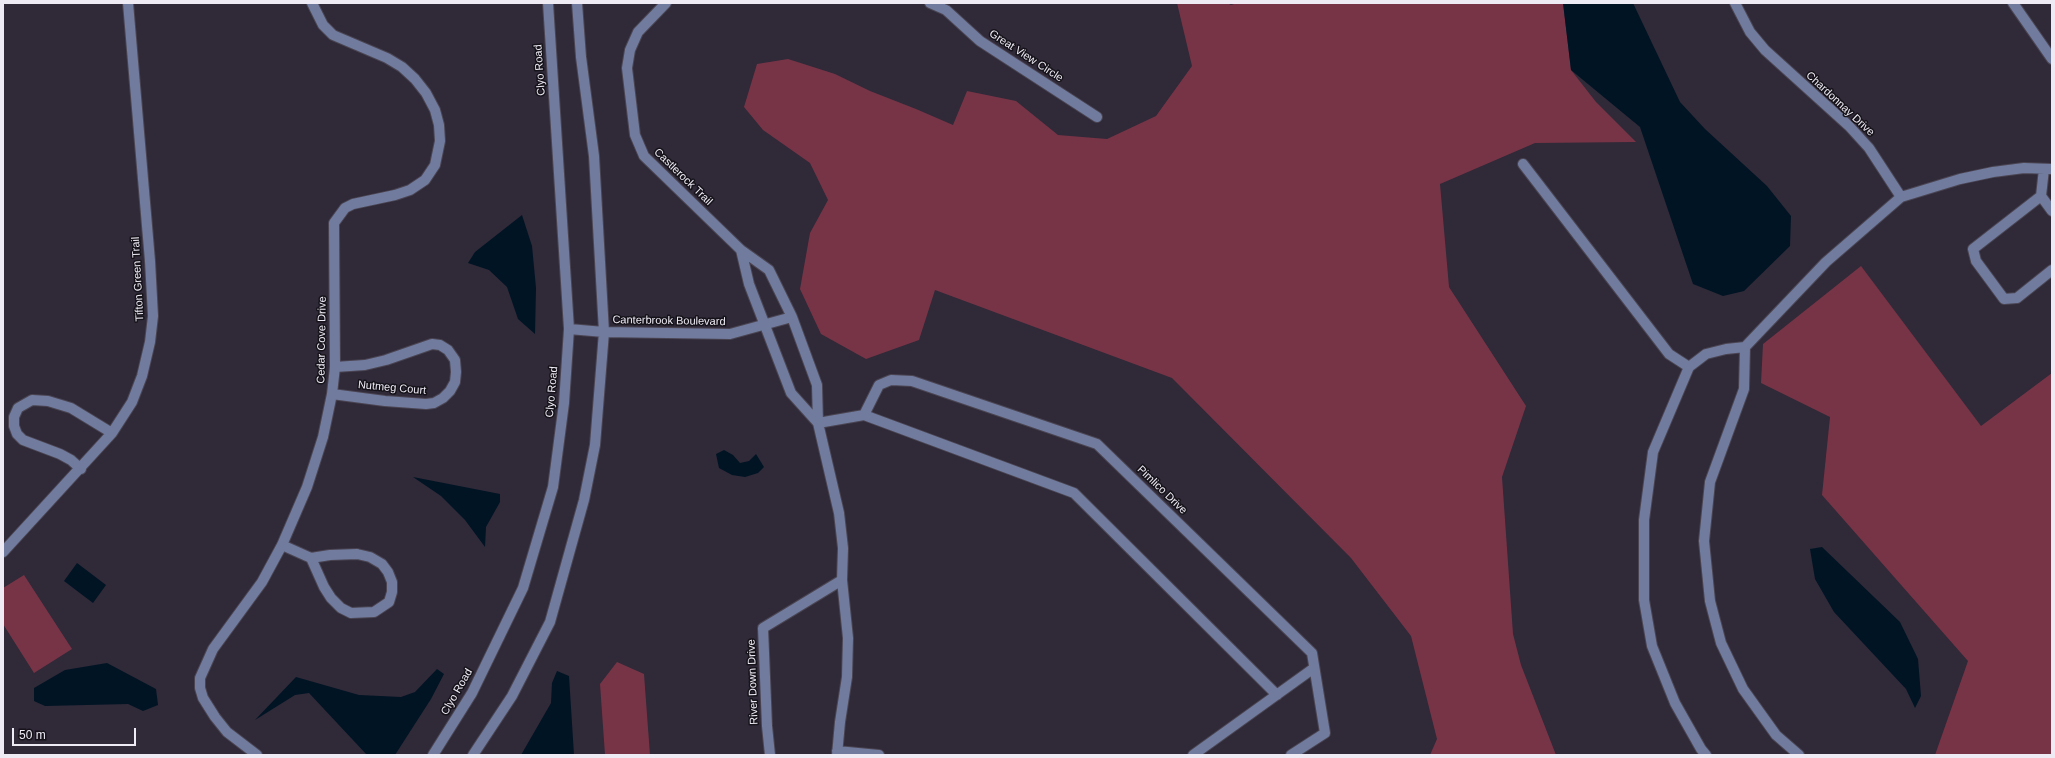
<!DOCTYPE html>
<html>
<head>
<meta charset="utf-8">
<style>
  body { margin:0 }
  #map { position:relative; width:2055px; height:758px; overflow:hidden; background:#2f2938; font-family:Arial,sans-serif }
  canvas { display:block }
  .frame { position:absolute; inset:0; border:4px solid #efebf5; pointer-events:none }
  .scale { position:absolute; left:12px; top:728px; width:124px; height:18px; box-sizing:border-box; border:2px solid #efebf5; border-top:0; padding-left:5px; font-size:12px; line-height:14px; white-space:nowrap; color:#efebf5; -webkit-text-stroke:3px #16131a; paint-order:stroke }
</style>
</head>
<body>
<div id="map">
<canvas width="2055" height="758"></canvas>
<div class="frame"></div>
<div class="scale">50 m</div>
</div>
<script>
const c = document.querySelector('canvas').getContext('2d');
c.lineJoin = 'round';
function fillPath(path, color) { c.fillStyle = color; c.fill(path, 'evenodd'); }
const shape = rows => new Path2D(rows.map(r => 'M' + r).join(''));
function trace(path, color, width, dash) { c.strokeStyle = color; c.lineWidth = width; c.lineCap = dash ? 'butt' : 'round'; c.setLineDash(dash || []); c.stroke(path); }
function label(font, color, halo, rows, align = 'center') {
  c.font = font + ' Arial,sans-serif'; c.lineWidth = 3; c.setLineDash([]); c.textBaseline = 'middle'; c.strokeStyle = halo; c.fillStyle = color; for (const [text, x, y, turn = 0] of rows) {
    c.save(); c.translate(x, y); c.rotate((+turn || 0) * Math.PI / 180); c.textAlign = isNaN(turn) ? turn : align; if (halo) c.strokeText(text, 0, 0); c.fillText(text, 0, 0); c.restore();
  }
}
fillPath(shape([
  [1177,3,1227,3,1231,5,1237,3,1563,3,1571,70,1596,102,1636,142,1535,143,1440,184,1449,287,1526,406,1502,477,1513,634,1521,665,1556,755,1430,755,1437,739,1411,636,1351,558,1172,378,935,290,919,340,866,359,821,334,800,289,810,233,828,200,810,163,763,130,744,107,757,64,788,59,835,74,870,91,916,109,953,125,967,91,1016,101,1058,135,1107,139,1156,116,1192,66],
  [1861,266,1981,426,2052,373,2052,755,1935,755,1968,661,1822,495,1830,417,1761,383,1763,344],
  [24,575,72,649,34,673,3,624,3,588],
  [617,662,644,674,650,755,605,755,600,684]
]), '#773446');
fillPath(shape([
  [1563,3,1633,3,1680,102,1705,129,1767,186,1791,216,1790,246,1744,291,1723,296,1693,284,1640,127,1571,70],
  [522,215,532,246,536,288,535,334,518,319,507,287,489,270,468,263,475,252],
  [724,450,733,455,740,463,749,461,756,454,764,467,758,473,745,477,732,475,719,468,716,454],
  [413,477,500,494,500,502,486,527,485,547,465,520,441,496],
  [1822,547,1900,622,1918,659,1921,696,1915,708,1906,689,1834,612,1815,579,1810,549],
  [77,563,106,585,93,603,64,581],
  [107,663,156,689,158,705,143,711,128,704,45,706,34,701,34,688,65,670],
  [437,669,444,674,431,699,395,755,367,755,309,693,295,695,255,720,296,677,359,695,401,697,415,692],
  [557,671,569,676,574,755,521,755,551,703,552,683]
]), '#001424');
const minor = shape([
  [666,3,638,32,630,50,627,68,635,135,644,156,741,250,769,270,792,317,817,385,818,423,839,513,843,548,842,580,848,638,847,677,840,722,837,755],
  [930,3,946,10,980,41,1097,117],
  [1735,3,1750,32,1765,50,1849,126,1869,148,1901,197,1960,179,1993,172,2024,168,2052,169],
  [2013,3,2052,59],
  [1523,164,1669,354,1689,367],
  [2044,169,2041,196,1973,249,1976,261,2004,299,2017,298,2052,270],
  [2041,196,2052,211],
  [741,250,749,284,791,393,818,423],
  [569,329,604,332,730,334,792,317],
  [332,394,385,401,426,404,434,403,443,398,450,391,455,382,456,372,455,360,448,350,440,345,432,344,386,360,365,365,335,367],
  [864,415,879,385,891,380,912,381,1097,444,1312,653,1325,733,1291,755],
  [818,423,864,415,1074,493,1277,695],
  [81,469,71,460,60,454,23,440,17,434,14,426,14,417,18,408,32,400,48,401,71,408,112,433],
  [282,545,311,558],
  [3,552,112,433,132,402,142,376,150,342,153,316,150,261,128,3],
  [357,554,370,557,382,564,388,572,392,582,392,592,389,602,374,612,351,613,341,608,331,598,324,587,311,558,330,555,357,554],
  [837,751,879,755],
  [257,755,227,732,215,717,203,698,200,688,200,678,213,649,262,582,282,545,307,487,323,437,332,394,335,367,334,223,345,208,353,204,395,195,410,190,425,180,435,165,440,141,439,125,435,110,426,93,415,79,402,67,387,58,333,35,323,25,312,3],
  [433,755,472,693,523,588,553,487,564,403,569,329,548,3],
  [473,755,512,696,550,622,584,500,595,445,604,332,594,156,581,57,577,3],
  [770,755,767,726,763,628,842,580],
  [1193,755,1314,668],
  [1706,755,1701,749,1675,703,1652,646,1644,600,1644,520,1653,452,1689,367,1706,354,1726,349,1745,347],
  [1799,755,1776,735,1743,689,1721,643,1710,601,1704,541,1710,482,1744,389,1745,347,1826,262,1901,197]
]);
trace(minor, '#4a4452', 12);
trace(minor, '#707b9d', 10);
label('11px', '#efebf5', '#16131a', [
  ["Great View Circle",1026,56,33],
  ["Clyo Road",540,70,-94],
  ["Chardonnay Drive",1840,104,43],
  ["Castlerock Trail",683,177,44],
  ["Tifton Green Trail",138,279,-93],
  ["Canterbrook Boulevard",669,321,1],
  ["Cedar Cove Drive",322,340,-89],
  ["Nutmeg Court",392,388,5],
  ["Clyo Road",552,392,-85],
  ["Pimlico Drive",1162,490,44],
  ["River Down Drive",753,682,-92],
  ["Clyo Road",457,692,-60]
]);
</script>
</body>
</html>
